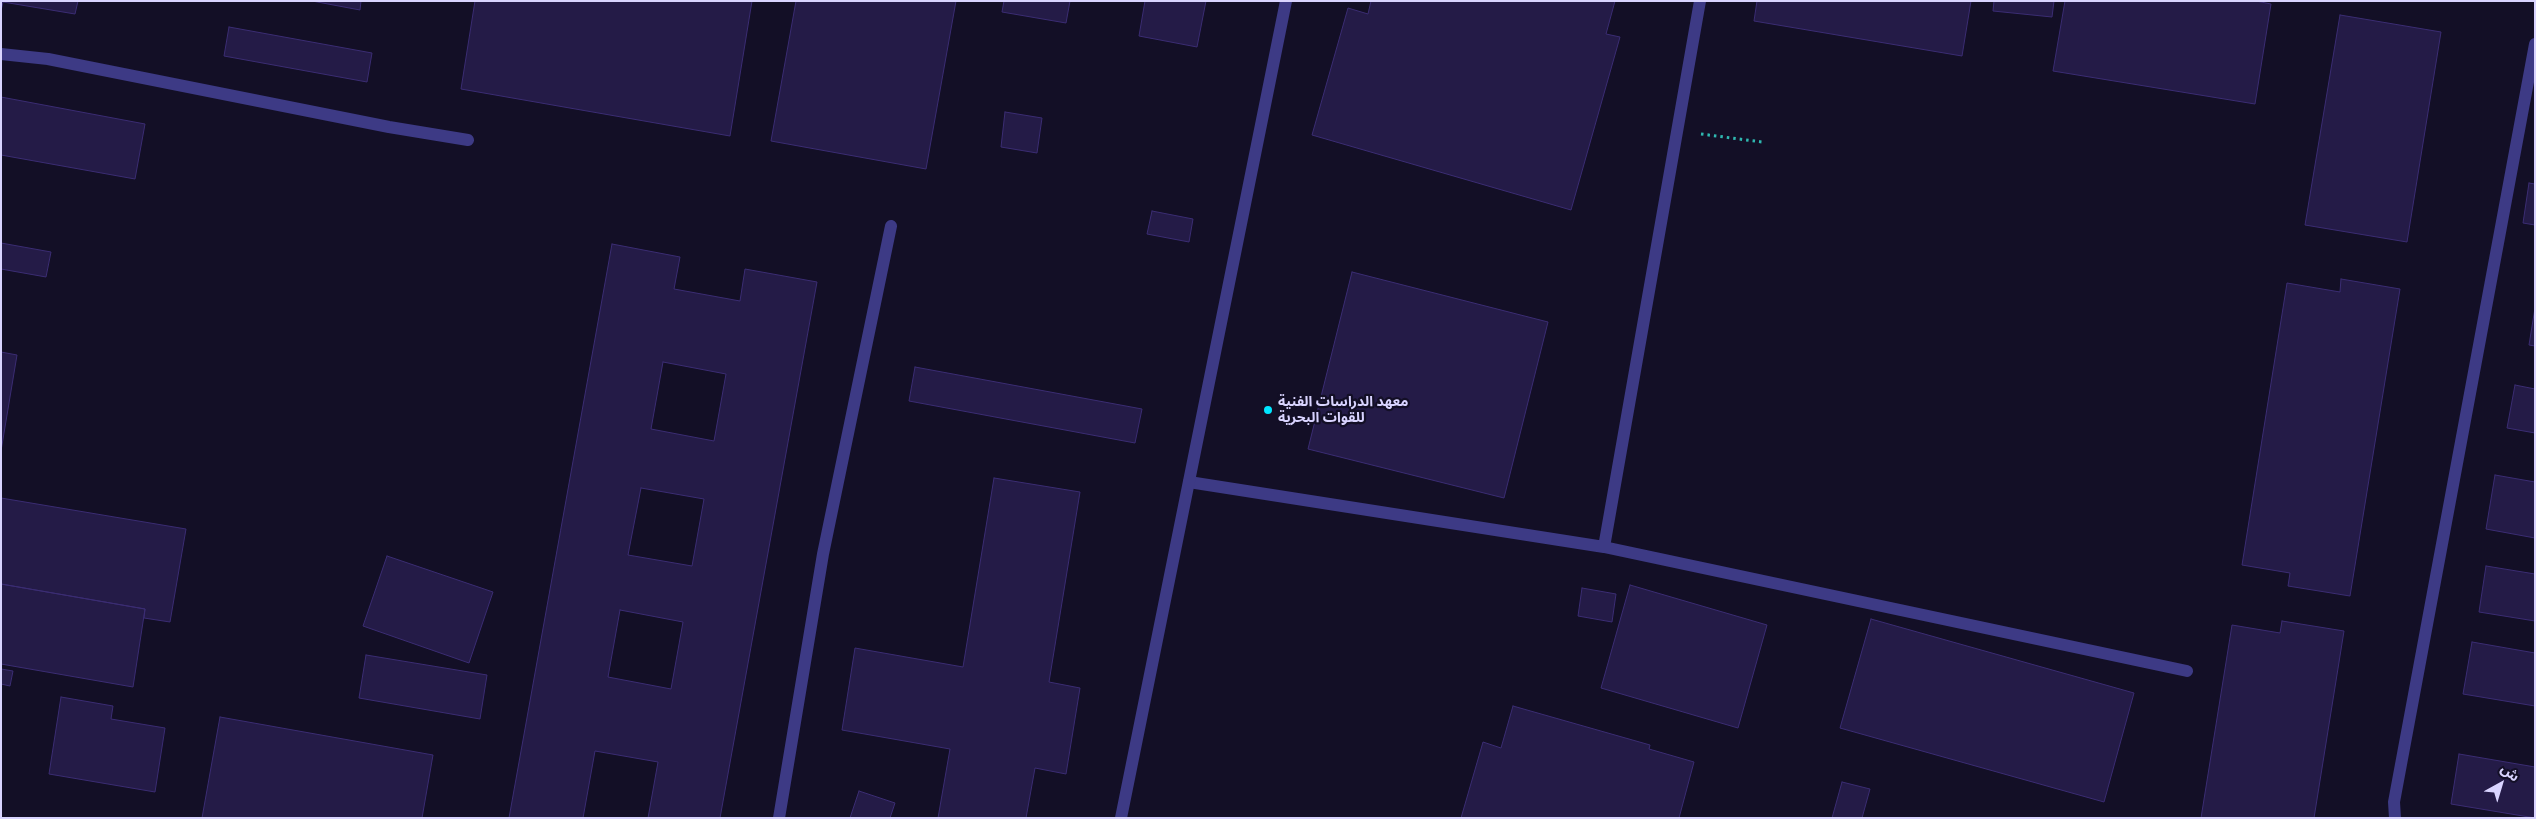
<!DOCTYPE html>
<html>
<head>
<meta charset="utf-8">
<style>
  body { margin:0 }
  #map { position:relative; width:2536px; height:819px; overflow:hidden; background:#130f26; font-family:"PT Sans","Noto Sans Arabic",sans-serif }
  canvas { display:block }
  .frame { position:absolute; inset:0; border:2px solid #d9d4ff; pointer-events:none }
  .north { position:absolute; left:2476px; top:759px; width:50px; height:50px; -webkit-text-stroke:4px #130f26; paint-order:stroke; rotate:39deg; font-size:14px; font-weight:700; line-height:20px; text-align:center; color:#d9d4ff }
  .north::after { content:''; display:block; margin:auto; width:18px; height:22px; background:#d9d4ff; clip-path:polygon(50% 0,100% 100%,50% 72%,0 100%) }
</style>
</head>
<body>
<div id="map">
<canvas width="2536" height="819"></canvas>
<div class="frame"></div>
<div class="north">ش</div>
</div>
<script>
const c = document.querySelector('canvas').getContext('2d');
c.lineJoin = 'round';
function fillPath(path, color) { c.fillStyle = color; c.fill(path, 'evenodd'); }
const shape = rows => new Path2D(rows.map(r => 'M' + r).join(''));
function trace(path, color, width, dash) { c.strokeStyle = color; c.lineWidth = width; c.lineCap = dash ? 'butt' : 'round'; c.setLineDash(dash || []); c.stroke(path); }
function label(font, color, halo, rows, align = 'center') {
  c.font = font + ' "PT Sans","Noto Sans Arabic",sans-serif'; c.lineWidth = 4.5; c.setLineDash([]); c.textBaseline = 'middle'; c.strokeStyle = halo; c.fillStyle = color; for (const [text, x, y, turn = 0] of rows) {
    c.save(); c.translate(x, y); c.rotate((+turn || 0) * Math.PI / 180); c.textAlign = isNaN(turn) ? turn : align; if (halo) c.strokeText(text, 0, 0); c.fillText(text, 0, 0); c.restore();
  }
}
const building = shape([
  [1,1,78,1,75,14,3,2,1,11,1,1],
  [312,1,361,1,360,10,312,1],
  [475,1,752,1,730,136,461,89,475,1],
  [796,1,956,1,926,169,771,141,796,1],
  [1004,1,1070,1,1066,23,1002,12,1004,1],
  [1145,1,1206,1,1197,47,1139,36,1145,1],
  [1371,1,1615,1,1606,34,1620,37,1571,210,1312,135,1348,8,1368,14,1371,1],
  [1757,1,1971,1,1962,56,1754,21,1757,1],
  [1994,1,2054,1,2052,17,1993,11,1994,1],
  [2065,1,2256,1,2271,4,2255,104,2053,71,2065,1],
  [2340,15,2441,32,2407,242,2305,225,2340,15],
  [229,27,372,53,367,82,224,56,229,27],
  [1,97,145,124,135,179,1,155,1,97],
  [1005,112,1042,118,1037,153,1001,147,1005,112],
  [2529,183,2535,184,2535,225,2523,223,2529,183],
  [1152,211,1193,219,1189,242,1147,234,1152,211],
  [1,243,51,252,46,277,1,269,1,243],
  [612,244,680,257,674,289,740,301,745,269,817,282,720,818,648,818,658,762,595,751,583,818,509,818,612,244],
  [663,362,726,374,714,441,651,429,663,362],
  [641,488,704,499,692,566,628,555,641,488],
  [620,610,683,622,671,689,608,677,620,610],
  [1352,272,1548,322,1504,498,1308,449,1352,272],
  [2341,279,2400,289,2350,596,2288,586,2290,573,2242,565,2287,283,2340,292,2341,279],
  [2535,308,2535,346,2529,345,2535,308],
  [1,352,17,355,1,451,1,352],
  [915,367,1142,409,1135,443,909,401,915,367],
  [2515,385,2535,389,2535,433,2507,428,2515,385],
  [2495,475,2535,482,2535,538,2486,529,2495,475],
  [994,478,1080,492,1049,682,1080,688,1066,774,1035,768,1026,818,938,818,950,749,842,730,855,648,963,667,994,478],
  [1,498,186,529,170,622,144,618,145,609,1,584,1,498],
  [387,556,493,592,469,663,363,626,387,556],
  [2486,566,2535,574,2535,621,2479,612,2486,566],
  [1,584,145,609,133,687,1,664,1,584],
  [1630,585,1767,625,1738,728,1601,688,1630,585],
  [1582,588,1616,594,1612,622,1578,616,1582,588],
  [1871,619,2134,693,2104,802,1840,728,1871,619],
  [2282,621,2344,631,2314,818,2201,818,2232,625,2280,633,2282,621],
  [2472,642,2535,653,2535,706,2463,694,2472,642],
  [366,655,487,675,480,719,359,698,366,655],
  [1,669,13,671,10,686,1,684,1,669],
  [61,697,113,706,111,719,165,728,155,792,49,774,61,697],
  [1513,706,1650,745,1649,749,1694,762,1679,818,1461,818,1483,742,1501,748,1513,706],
  [220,717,433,755,422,818,202,818,220,717],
  [2459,754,2535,767,2535,818,2451,804,2459,754],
  [1842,782,1870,789,1862,818,1832,818,1842,782],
  [859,791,895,803,890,818,850,818,859,791]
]);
fillPath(building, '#241b47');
trace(building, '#3b2d73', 1);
trace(shape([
  [1701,134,1762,142]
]), '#2fb8b0', 3, [2.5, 4]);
trace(shape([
  [1700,1,1604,547,2187,671],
  [1189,482,1604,547],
  [779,818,823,554,891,226]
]), '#3d3a85', 12);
trace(shape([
  [1,54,48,59,389,127,468,140],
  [1121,818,1286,1],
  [2395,818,2394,802,2535,44]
]), '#3d3a85', 12);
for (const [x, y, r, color] of [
  [1268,410,5,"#00e5ff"]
]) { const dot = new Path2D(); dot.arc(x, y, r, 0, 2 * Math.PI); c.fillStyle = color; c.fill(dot); trace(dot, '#130f26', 2); }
label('bold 14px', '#d9d4ff', '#130f26', [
  ["معهد الدراسات الفنية",1278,402],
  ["للقوات البحرية",1278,418]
], 'left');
</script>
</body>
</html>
